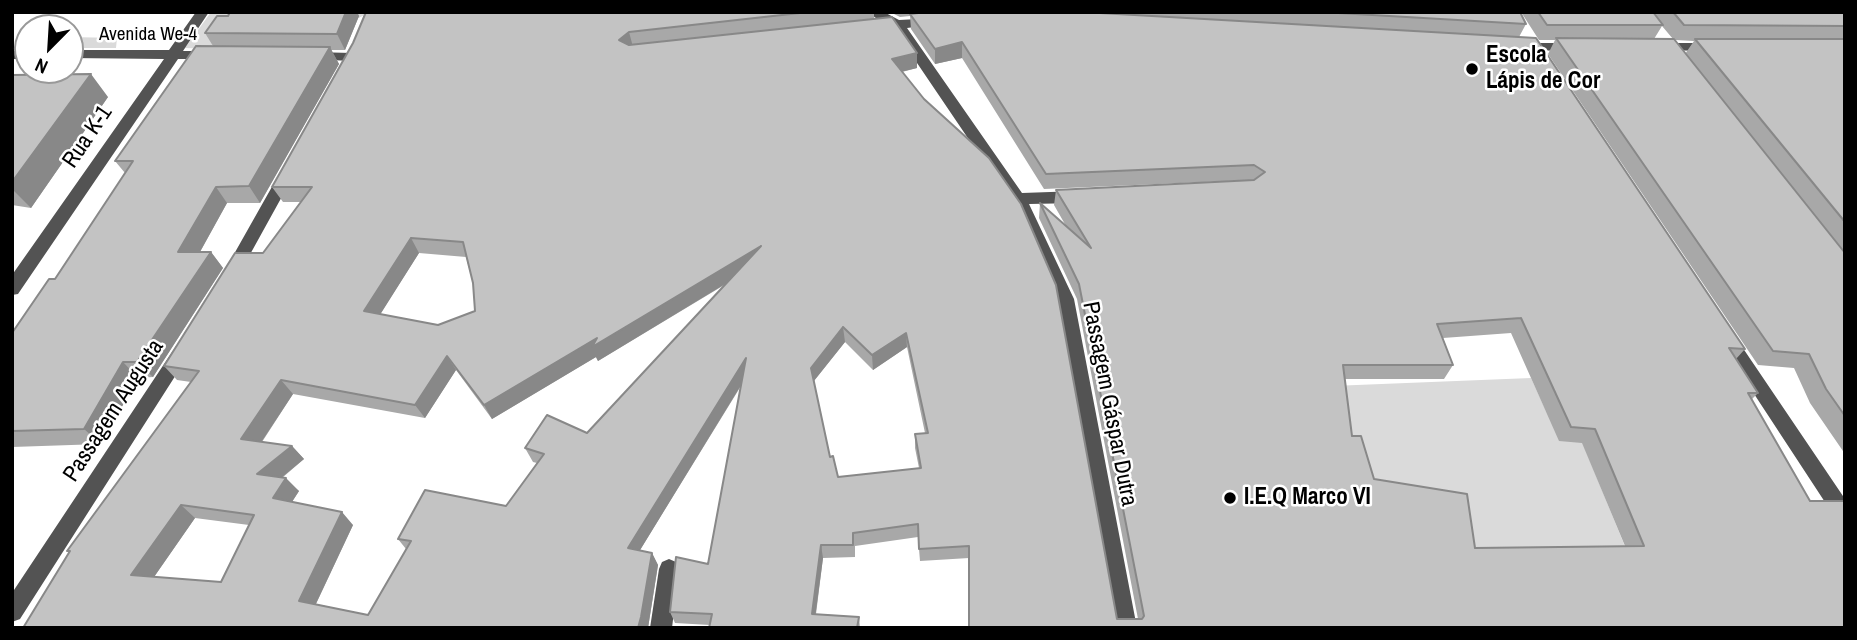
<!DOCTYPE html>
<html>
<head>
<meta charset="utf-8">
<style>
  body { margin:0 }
  #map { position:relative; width:1857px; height:640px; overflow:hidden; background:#fff; font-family:"Archivo Narrow",sans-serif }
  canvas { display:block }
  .frame { position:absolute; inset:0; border:14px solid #000; pointer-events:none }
  .north { position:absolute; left:14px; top:14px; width:70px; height:70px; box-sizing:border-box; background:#fff; border:2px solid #999; border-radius:50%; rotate:204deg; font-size:19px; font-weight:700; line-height:28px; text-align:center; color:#000 }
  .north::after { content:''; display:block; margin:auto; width:24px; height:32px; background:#000; clip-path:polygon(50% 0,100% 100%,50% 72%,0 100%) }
</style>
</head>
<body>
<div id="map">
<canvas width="1857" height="640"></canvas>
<div class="frame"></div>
<div class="north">N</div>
</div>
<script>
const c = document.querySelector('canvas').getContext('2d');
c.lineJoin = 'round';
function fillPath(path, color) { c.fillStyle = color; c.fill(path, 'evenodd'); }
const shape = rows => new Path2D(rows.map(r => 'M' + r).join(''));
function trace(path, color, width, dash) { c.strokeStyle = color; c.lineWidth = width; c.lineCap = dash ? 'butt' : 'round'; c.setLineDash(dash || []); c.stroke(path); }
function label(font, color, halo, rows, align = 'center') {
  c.font = font + ' "Archivo Narrow",sans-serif'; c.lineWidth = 5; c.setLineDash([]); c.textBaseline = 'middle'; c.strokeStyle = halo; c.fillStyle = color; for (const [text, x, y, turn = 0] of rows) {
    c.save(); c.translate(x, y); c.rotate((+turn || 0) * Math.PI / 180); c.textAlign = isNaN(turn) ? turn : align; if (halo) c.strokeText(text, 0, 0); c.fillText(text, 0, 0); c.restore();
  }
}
fillPath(shape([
  [211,12,370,12,336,30,218,36,210,49,185,48],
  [70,37,117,38,116,48,70,48],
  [1531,378,1546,411,1647,408,1583,444,1626,549,1440,581,1282,388]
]), '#dadada');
fillPath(shape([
  [196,12,209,12,183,51,212,51,219,55,212,59,178,59,18,294,12,295,12,275,164,59,70,58,70,50,169,50,196,12],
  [867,12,884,12,899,20,938,18,938,24,907,28,1022,193,1079,191,1087,197,1079,203,1029,204,1074,299,1137,628,1115,628,1056,299,1022,218,894,29,868,30,868,24,882,22,867,12],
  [1519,43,1575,43,1582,47,1575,51,1514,50,1512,47,1519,43],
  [1656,43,1712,43,1719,47,1712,51,1651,50,1649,47,1656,43],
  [12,51,28,51,28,59,12,59,12,51],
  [313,52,352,53,359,57,352,61,308,59,306,56,313,52],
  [287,168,295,173,237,278,225,278,223,274,225,270,282,169,287,168],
  [1726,330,1732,332,1845,499,1845,525,1838,522,1720,342,1717,337,1720,332,1726,330],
  [182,344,188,346,191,351,188,356,20,619,12,622,12,593,176,346,182,344],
  [669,559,676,562,679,569,672,628,650,628,659,569,662,562,669,559]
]), '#535353');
fillPath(shape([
  [230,12,357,12,359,16,345,50,331,50,339,64,260,203,227,203,200,252,211,252,223,268,153,377,138,378,101,444,12,447,12,333,55,279,125,173,115,161,213,46,205,33,228,16],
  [366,12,874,12,874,19,917,53,917,68,902,72,1117,619,1138,619,1077,299,1039,218,1040,203,1066,226,1054,205,1056,190,1249,180,1044,189,962,58,935,64,911,29,910,16,900,17,890,12,1520,12,1526,24,1519,37,1745,349,1736,359,1758,393,1751,400,1845,628,968,628,969,558,920,561,918,537,855,546,855,557,823,558,816,614,859,617,860,628,709,628,710,625,675,623,670,612,708,564,741,386,640,550,652,553,658,565,648,628,23,628,70,552,67,551,191,382,177,380,164,366,263,253,301,202,283,202,272,187,353,43],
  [419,253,466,257,473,283,475,311,438,325,380,314],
  [726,284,587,433,525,448,533,462,537,463,506,506,398,539,406,549,368,615,316,604,353,525,292,502,299,491,282,478,304,459,292,446,262,442,293,394,425,418,456,370,492,419,596,357,598,361],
  [1511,333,1559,441,1582,443,1625,546,1475,548,1374,479,1352,436,1345,379,1444,379,1453,365,1443,338],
  [845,342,873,370,907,347,925,433,915,434,915,448,919,468,838,477,830,457,814,381],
  [195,518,249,525,221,582,154,577],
  [1521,12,1845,12,1845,454,1810,403,1794,368,1758,365,1548,54,1555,40,1539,40],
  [1662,26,1673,39,1654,39],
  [1675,40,1694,41,1685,54],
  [12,75,108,97,31,208,12,205]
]), '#a8a8a8');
fillPath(shape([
  [346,12,357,12,359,16,345,50,337,34],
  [629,32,633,47,619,40],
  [962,42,962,58,935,64,935,49],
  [330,47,339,64,260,203,249,186],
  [917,53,917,68,892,74,892,59],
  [91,74,108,97,31,208,12,189,12,182],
  [216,187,227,203,191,268,178,252],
  [411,238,419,253,373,326,364,311],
  [761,246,763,261,598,361,596,357,492,419,484,405,597,338],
  [211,252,223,268,153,377,137,362],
  [843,327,845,342,813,382,811,368],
  [906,333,907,347,873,370,872,355],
  [447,356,456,370,425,418,415,405],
  [746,358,749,372,634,560,628,548],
  [123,362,138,378,101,444,84,429],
  [281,380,293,394,254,453,241,439],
  [292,446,304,459,270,487,257,474],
  [286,478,299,491,286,511,273,498],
  [181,505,195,518,147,587,131,575],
  [342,512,353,525,312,612,299,601],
  [821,545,823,558,814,626,812,614],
  [652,553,658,565,648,628,638,628]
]), '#888');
const building = shape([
  [230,12,346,12,337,34,205,33,217,16,228,16,230,12],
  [366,12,809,12,629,32,619,40,629,45,892,17,917,53,892,59,924,99,989,158,1021,204,1056,285,1117,619,1142,619,1144,616,1079,284,1040,203,1091,248,1056,190,1254,180,1265,172,1254,165,1046,174,962,42,935,49,910,14,927,12,1082,12,1536,38,1745,349,1729,348,1758,393,1748,393,1810,501,1845,501,1845,628,969,628,969,546,919,549,918,524,853,533,853,545,821,545,812,614,859,617,857,628,709,628,712,614,670,612,676,557,708,564,746,358,628,548,652,553,641,617,638,628,23,628,70,551,67,551,199,371,164,366,235,253,263,253,312,187,272,187,353,43,366,12],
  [411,238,463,242,473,283,475,311,438,325,364,311,411,238],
  [761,246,587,433,547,415,525,448,544,454,506,506,425,490,398,539,411,541,368,615,299,601,342,512,273,498,286,478,257,474,292,446,241,439,281,380,415,405,447,356,484,405,597,338,592,347,761,246],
  [1521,318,1571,427,1595,429,1644,546,1475,548,1467,494,1374,479,1361,436,1352,436,1343,365,1453,365,1437,324,1521,318],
  [843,327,872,355,906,333,928,433,915,434,921,468,838,477,833,456,830,457,811,368,843,327],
  [181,505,254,515,221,582,131,575,181,505],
  [1321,12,1520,12,1526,24,1321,12],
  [1538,12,1653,12,1663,25,1547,25,1538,12],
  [1673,12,1845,12,1845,26,1684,25,1673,12],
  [1556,38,1674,39,1845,253,1845,416,1826,389,1809,354,1773,351,1556,38],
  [1695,39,1845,39,1845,222,1695,39],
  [196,46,330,47,249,186,216,187,178,252,211,252,137,362,123,362,84,429,12,431,12,333,49,279,55,279,133,161,115,161,196,46],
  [91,74,12,182,12,75,91,74]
]);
fillPath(building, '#c3c3c3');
trace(building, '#888', 2);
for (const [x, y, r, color] of [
  [1472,69,7,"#000"],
  [1230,498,7,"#000"]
]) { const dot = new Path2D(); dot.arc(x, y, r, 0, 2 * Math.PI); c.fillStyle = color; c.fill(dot); trace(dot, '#fff', 2.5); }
label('19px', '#000', '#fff', [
  ["Avenida We-4",148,35]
]);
label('bold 23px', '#000', '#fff', [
  ["Escola",1486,56],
  ["Lápis de Cor",1486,82],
  ["I.E.Q Marco VI",1244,498]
], 'left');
label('23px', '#000', '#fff', [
  ["Rua K-1",88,137,-56],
  ["Passagem Gáspar Dutra",1109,404,79],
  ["Passagem Augusta",114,411,-57]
]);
</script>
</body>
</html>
